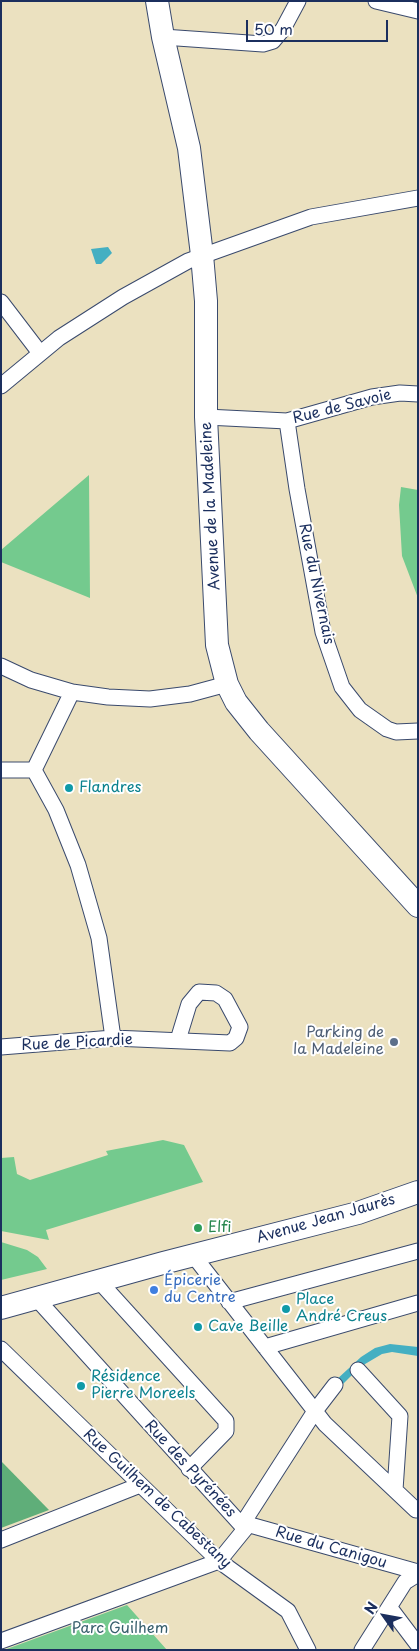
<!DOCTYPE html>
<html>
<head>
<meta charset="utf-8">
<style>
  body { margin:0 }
  #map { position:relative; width:419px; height:1651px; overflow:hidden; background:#ebe1c0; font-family:"Playpen Sans",sans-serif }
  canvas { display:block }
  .frame { position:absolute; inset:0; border:2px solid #1b2f5e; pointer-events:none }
  .north { position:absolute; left:359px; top:1591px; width:50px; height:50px; -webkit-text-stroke:4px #fff; paint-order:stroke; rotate:302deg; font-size:14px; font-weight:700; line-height:20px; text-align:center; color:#1b2f5e }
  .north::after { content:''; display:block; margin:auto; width:18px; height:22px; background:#1b2f5e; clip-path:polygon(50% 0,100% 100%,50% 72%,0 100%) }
  .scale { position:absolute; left:246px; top:20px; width:142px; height:22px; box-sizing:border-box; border:2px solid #1b2f5e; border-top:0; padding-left:6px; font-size:15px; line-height:18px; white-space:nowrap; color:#1b2f5e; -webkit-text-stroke:4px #fff; paint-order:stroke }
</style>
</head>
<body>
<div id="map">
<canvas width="419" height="1651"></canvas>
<div class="frame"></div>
<div class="north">N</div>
<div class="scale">50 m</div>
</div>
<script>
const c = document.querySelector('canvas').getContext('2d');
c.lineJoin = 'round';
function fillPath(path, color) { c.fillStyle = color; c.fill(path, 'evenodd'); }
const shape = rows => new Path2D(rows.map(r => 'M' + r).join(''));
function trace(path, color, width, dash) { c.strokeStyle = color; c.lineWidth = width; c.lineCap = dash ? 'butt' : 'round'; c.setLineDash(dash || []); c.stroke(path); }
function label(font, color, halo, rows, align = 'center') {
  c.font = font + ' "Playpen Sans",sans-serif'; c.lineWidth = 4; c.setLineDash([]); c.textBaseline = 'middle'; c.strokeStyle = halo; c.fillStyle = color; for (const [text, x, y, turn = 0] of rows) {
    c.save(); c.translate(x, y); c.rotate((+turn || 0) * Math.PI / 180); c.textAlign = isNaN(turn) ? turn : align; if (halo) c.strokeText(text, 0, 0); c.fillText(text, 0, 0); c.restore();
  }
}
fillPath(shape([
  [89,475,90,598,1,562,1,550],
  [401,487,418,490,418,598,402,556,399,505],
  [163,1140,184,1145,203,1182,46,1230,49,1240,1,1231,1,1158,14,1157,17,1174,30,1180,108,1155,106,1151],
  [1,1242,27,1250,38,1257,47,1269,1,1280],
  [127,1605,167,1650,4,1650]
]), '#74ca8e');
fillPath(shape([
  [1,1461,49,1510,1,1528]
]), '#5fae79');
fillPath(shape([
  [108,247,112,253,101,264,96,264,91,249],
  [390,1344,418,1347,418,1356,392,1352,382,1354,360,1367,341,1386,335,1381,361,1357,375,1348]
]), '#44afc2');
const street = shape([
  [376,1,418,11],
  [163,37,263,44,273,41,283,29,298,1],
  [1,302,40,353],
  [1,386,59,338,123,297,188,261,311,217,418,198],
  [206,417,287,421,372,397,400,393,418,394],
  [287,421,297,489,323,632,342,687,360,710,387,729,396,732,418,731],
  [1,666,31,680,72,692,108,697,150,699,190,694,227,684],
  [1,770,34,770],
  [34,770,56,810,78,865,99,938,113,1038],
  [34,770,72,692],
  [1,1047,113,1038,230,1043,236,1038,240,1027,225,999,216,993,199,992,189,1004,178,1040],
  [193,1255,325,1424,416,1510],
  [99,1281,226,1421,226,1431,189,1469],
  [36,1298,245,1529],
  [229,1302,418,1251],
  [265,1347,418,1303],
  [1,1349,219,1561,288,1611,308,1650],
  [358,1370,400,1416,395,1490],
  [243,1523,418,1572],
  [1,1540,140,1485],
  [219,1561,245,1529,243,1523,315,1411,335,1385],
  [390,1608,418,1645],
  [1,1641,219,1561],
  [362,1650,405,1582,418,1574]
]);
const secondary = shape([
  [157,1,163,37,189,148,202,255,206,301,206,417,217,645,227,684,236,702,259,731,418,906],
  [1,1308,163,1263,358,1213,418,1192]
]);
trace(street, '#3a4a6d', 17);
trace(secondary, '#3a4a6d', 24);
trace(street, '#fff', 15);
trace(secondary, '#fff', 22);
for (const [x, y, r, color] of [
  [69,788,5,"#0f9aa8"],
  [394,1042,5,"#5c6f8a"],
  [198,1228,5,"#2e9e5b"],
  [154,1290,5,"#3f7fe0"],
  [286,1309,5,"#0f9aa8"],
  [198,1327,5,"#0f9aa8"],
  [81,1386,5,"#0f9aa8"]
]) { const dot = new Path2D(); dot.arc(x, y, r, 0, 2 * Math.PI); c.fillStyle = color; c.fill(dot); trace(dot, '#fff', 2); }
label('15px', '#1b2f5e', '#fff', [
  ["Rue de Savoie",342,407,-14],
  ["Avenue de la Madeleine",211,506,-93],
  ["Rue du Nivernais",316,584,78],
  ["Rue de Picardie",77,1043,-3],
  ["Avenue Jean Jaurès",326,1219,-16],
  ["Rue des Pyrénées",190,1469,47],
  ["Rue Guilhem de Cabestany",157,1499,43],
  ["Rue du Canigou",331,1548,16]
]);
label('15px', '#0d838f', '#fff', [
  ["Flandres",79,788],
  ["Place",296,1300],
  ["André Creus",296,1317],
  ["Cave Beille",208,1327],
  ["Résidence",91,1377],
  ["Pierre Moreels",91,1394]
], 'left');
label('15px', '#4e5e75', '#fff', [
  ["Parking de",384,1033],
  ["la Madeleine",384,1050]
], 'right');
label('15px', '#27864d', '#fff', [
  ["Elfi",208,1228]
], 'left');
label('15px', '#366cbe', '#fff', [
  ["Épicerie",164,1281],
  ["du Centre",164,1298]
], 'left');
label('15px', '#365e6c', '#fff', [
  ["Parc Guilhem",120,1629]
]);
</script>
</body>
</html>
